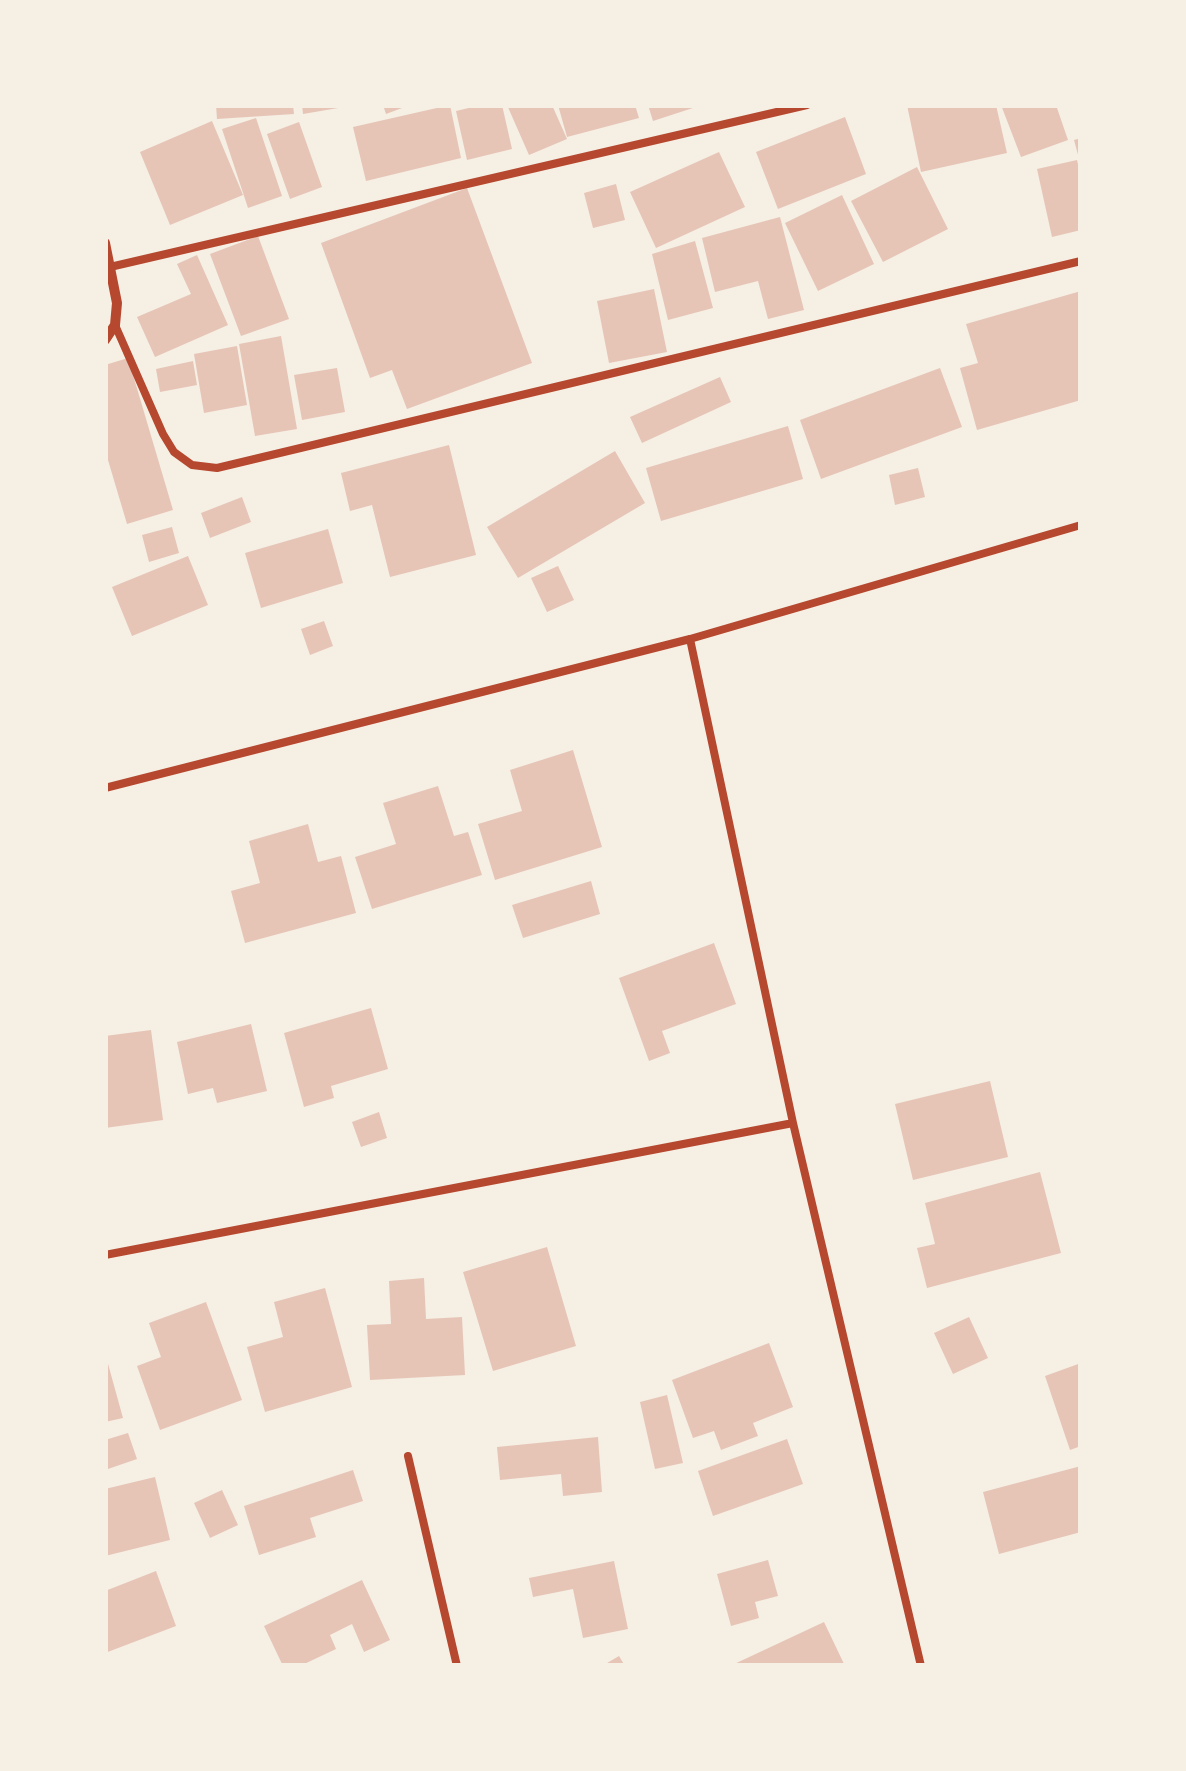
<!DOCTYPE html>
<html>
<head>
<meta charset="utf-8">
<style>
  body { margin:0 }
  #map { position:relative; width:1186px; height:1771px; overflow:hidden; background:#f6efe4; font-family:"Times New Roman",serif }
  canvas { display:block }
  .frame { position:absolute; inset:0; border:108px solid #f6efe4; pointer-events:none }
</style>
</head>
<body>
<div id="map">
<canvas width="1186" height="1771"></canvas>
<div class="frame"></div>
</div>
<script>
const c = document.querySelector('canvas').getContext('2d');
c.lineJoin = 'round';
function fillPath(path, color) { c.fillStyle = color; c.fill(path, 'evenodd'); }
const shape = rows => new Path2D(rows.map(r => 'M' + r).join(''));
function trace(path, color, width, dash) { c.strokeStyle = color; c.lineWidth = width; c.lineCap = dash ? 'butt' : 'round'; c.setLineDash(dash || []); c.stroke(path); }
fillPath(shape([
  [216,105,293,105,294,114,217,119],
  [302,105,343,105,344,107,303,114],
  [383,105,410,105,386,114],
  [450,105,461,158,366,181,353,127],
  [481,105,502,105,512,149,467,160,456,111],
  [507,105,552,105,567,139,529,155],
  [558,105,635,105,639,118,567,137],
  [648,105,699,105,699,106,653,121],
  [907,105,996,105,1007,153,921,172],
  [1001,105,1056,105,1068,140,1021,157],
  [845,117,866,174,778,209,756,152],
  [256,118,282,196,248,208,222,129],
  [212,121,243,195,170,225,140,152],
  [299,122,322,187,290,199,267,134],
  [1081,138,1081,162,1080,162,1074,140],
  [719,152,745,207,656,248,630,192],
  [1077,160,1081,177,1081,230,1052,237,1037,169],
  [917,167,948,229,883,262,851,201],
  [616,184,625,220,593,228,584,193],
  [467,188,532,363,407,409,392,370,370,378,321,243],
  [842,195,874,264,818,291,785,223],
  [780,217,804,310,768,319,758,281,715,292,702,238],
  [258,236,289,319,241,336,210,254],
  [695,241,713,308,668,320,652,254],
  [197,255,228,325,155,357,137,317,191,294,177,264],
  [654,289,667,352,609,363,597,301],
  [1081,291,1081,400,977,430,960,368,978,363,966,324],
  [281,336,297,429,255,436,239,344],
  [237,346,247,405,204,413,194,354],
  [128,358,173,510,127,524,105,450,105,365],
  [193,361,197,385,160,392,156,369],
  [337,368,345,412,302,420,294,375],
  [940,368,962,427,821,479,800,420],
  [720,377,731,402,642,443,630,417],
  [788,426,803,479,661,521,646,468],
  [449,445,476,555,390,577,372,505,350,511,341,473],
  [615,451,645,503,518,578,487,527],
  [918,468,925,497,895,505,889,475],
  [242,497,251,522,210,538,201,513],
  [172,527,179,553,149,562,142,535],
  [328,529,343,583,261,608,245,553],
  [188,556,208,605,132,636,112,587],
  [558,566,574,600,547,612,531,578],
  [324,621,333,646,310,655,301,629],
  [573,750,602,847,495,880,478,824,522,811,510,770],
  [438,786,454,836,468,832,482,875,372,909,355,857,396,844,383,803],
  [308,824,318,862,341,856,356,913,245,943,231,891,260,883,249,841],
  [591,881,600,914,523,938,512,905],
  [714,943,736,1004,662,1031,670,1053,649,1061,619,978],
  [371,1008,388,1069,331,1086,334,1098,304,1107,284,1033],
  [251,1024,267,1091,217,1103,213,1088,188,1094,177,1042],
  [151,1030,163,1120,105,1128,105,1036],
  [990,1081,1008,1157,913,1180,895,1104],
  [379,1112,387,1138,361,1147,352,1122],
  [1040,1172,1061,1253,927,1288,917,1248,935,1244,925,1203],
  [547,1247,576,1346,493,1371,463,1272],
  [424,1278,426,1319,462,1317,465,1375,370,1380,367,1325,391,1324,389,1281],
  [325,1288,352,1387,265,1412,247,1347,283,1337,274,1302],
  [206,1302,242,1400,160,1430,137,1366,161,1357,149,1323],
  [969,1317,988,1358,953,1374,934,1333],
  [769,1343,793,1407,753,1423,758,1436,721,1450,714,1431,693,1438,672,1380],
  [105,1353,123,1418,105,1422],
  [1081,1363,1081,1446,1070,1450,1045,1376],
  [667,1395,683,1463,655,1469,640,1402],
  [128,1433,137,1459,105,1470,105,1440],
  [598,1437,602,1492,563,1496,561,1474,500,1480,497,1447],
  [787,1439,803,1484,713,1516,698,1471],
  [1081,1466,1081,1532,999,1554,983,1492],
  [353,1470,363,1501,310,1518,316,1537,259,1555,244,1506],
  [155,1477,170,1540,105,1556,105,1489],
  [222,1490,238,1525,210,1538,194,1503],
  [768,1560,778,1596,755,1602,759,1618,731,1626,717,1574],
  [614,1561,628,1629,583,1638,573,1589,533,1597,529,1578],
  [156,1571,176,1626,105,1653,105,1591],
  [362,1580,390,1640,364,1652,352,1624,330,1635,336,1649,300,1666,283,1666,264,1626],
  [824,1622,845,1666,730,1666],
  [619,1656,625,1666,602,1666]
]), '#e6c5b7');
trace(shape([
  [110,267,807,105],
  [115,325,163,434,174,452,192,465,217,468,1081,261],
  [690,639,793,1123,921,1666],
  [105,788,690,639,1081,525],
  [105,1255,793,1123],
  [408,1456,457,1666]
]), '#b5482f', 8);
trace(shape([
  [105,243,117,303,115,325,105,340]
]), '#b5482f', 10);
</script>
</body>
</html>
